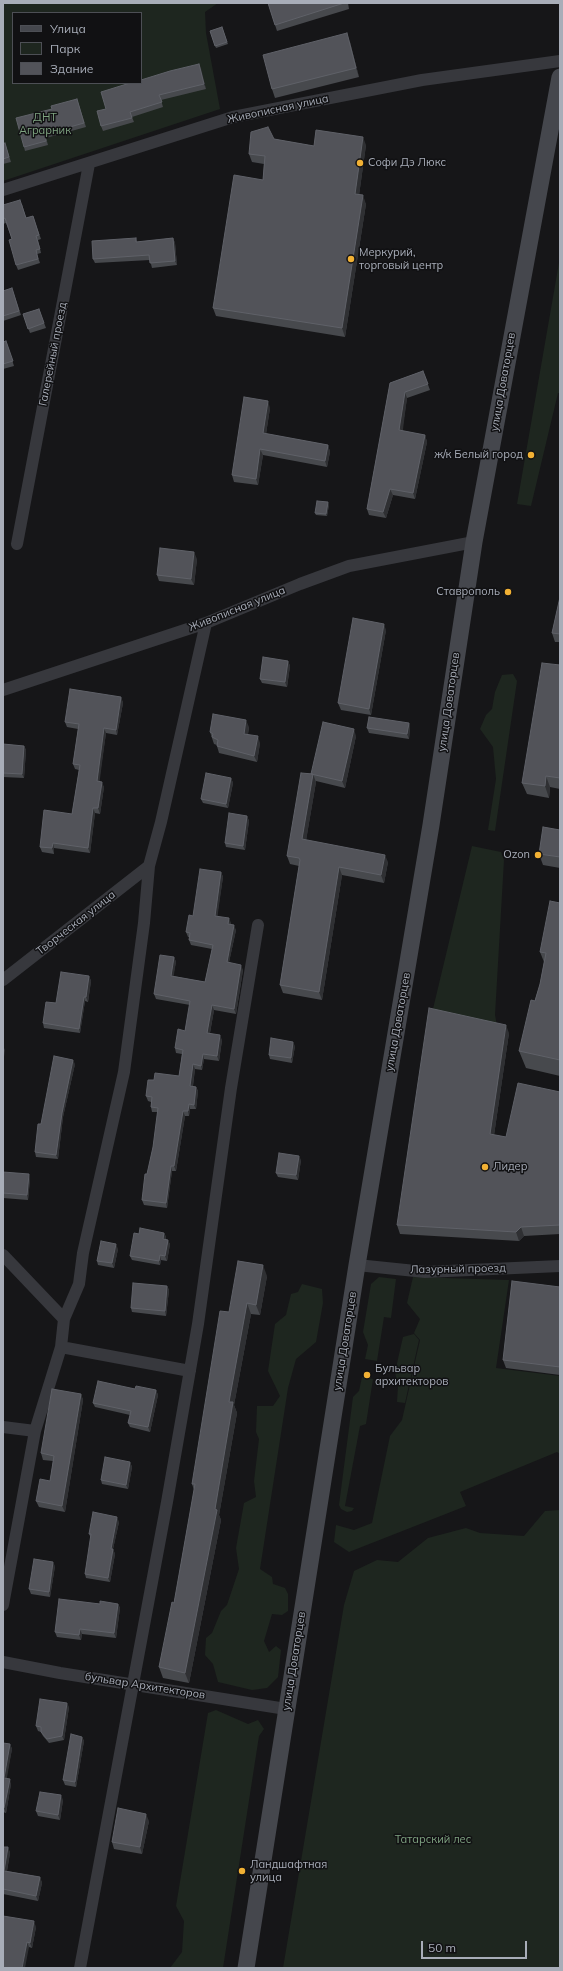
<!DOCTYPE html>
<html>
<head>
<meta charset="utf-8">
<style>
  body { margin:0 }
  #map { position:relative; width:563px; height:1971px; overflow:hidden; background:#161618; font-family:Mulish,sans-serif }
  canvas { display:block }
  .frame { position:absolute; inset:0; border:4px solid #a8adb8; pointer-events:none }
  .legend { position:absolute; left:12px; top:12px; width:130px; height:72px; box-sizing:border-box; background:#111113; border:1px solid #4d4f55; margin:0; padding:5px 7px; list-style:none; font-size:12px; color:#a8adb8 }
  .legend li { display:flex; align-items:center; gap:8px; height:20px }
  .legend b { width:20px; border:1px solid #4d4f55 }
  .scale { position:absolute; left:421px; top:1941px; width:106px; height:18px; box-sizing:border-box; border:2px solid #a8adb8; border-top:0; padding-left:5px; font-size:12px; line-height:14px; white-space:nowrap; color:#a8adb8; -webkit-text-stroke:3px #111113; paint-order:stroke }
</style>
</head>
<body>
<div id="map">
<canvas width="563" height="1971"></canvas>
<div class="frame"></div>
<ul class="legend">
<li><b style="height:5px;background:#45474d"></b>Улица</li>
<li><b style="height:11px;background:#1e261f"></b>Парк</li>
<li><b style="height:11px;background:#525359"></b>Здание</li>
</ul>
<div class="scale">50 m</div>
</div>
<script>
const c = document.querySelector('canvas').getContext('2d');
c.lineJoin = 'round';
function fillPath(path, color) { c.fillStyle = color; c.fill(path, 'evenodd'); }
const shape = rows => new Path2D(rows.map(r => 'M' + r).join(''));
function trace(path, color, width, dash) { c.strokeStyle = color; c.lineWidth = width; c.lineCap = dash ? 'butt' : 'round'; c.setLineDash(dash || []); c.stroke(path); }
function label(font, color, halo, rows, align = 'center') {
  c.font = font + ' Mulish,sans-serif'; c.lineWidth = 3; c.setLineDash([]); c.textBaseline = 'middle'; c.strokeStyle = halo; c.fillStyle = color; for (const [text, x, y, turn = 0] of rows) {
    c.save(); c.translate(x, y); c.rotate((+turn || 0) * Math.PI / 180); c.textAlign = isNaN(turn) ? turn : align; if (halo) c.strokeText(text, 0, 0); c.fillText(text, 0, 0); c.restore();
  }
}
fillPath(shape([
  [3,3,218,3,205,12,206,33,220,109,3,181],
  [13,13,141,13,141,83,13,83],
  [560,257,560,393,558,393,531,506,517,504],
  [513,674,517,681,495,831,488,830,496,779,493,747,480,729,486,715,492,709,495,692,502,675],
  [472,846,501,852,504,860,495,1015,497,1026,432,1013],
  [379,1277,396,1279,391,1318,384,1317,377,1361,365,1359,368,1345,363,1332,371,1284],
  [413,1277,509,1280,496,1368,560,1376,560,1454,557,1452,460,1492,466,1506,349,1552,334,1542,336,1525,354,1530,372,1523,390,1436,402,1420,420,1340,414,1333,420,1319,407,1303],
  [302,1284,322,1289,323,1303,316,1342,296,1359,288,1388,260,1569,272,1577,273,1584,285,1588,288,1594,288,1611,282,1615,272,1614,264,1641,269,1652,276,1646,281,1650,278,1677,267,1688,252,1690,218,1682,213,1664,205,1655,206,1638,212,1633,221,1611,227,1605,239,1569,236,1548,244,1503,256,1497,254,1481,259,1439,256,1432,257,1406,273,1406,280,1396,268,1371,275,1324,286,1315,291,1294,298,1292],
  [414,1334,419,1340,405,1403,397,1402,398,1386,395,1372,403,1337],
  [362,1377,373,1379,366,1424,360,1426,345,1506,354,1508,352,1511,347,1512,341,1509,339,1505,353,1397,359,1391],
  [560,1510,560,1968,283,1968,344,1605,354,1571,377,1560,398,1562,428,1538,466,1528,480,1533,524,1536,545,1511],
  [216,1710,248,1724,258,1720,264,1729,259,1736,223,1968,170,1968,182,1952,184,1921,176,1906,208,1713]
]), '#1e261f');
trace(shape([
  [3,190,233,117,422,80,560,61],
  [17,544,89,164],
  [3,690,206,623,300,584,349,566,474,542],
  [3,980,149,866],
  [3,1255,64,1319],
  [357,1265,425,1272,560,1266],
  [190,1371,61,1347,64,1319,79,1284,83,1253,124,1072,144,923,149,866,161,822,206,623],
  [3,1427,35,1431,61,1347],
  [3,1605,35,1431],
  [3,1662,60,1673,286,1709],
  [80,1968,167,1502,198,1324,231,1088,258,925]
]), '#37383d', 12);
trace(shape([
  [246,1968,357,1265,431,825,474,542,560,77]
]), '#45474d', 17);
fillPath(shape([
  [268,3,348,3,349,9,277,31],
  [222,27,228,44,216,48,210,31],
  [350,42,359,77,275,98,272,89],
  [199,64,206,89,161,100,163,107,132,117,134,122,103,131,101,126,106,109],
  [77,99,86,127,46,138,48,145,25,151,24,147,52,109],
  [274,139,314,146,366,145,359,195,366,204,345,337,216,316,213,308,263,180,264,164,252,162,249,154],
  [5,143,11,162,3,164,3,144],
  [22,204,26,218,33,216,41,239,38,240,41,253,37,254,40,263,18,270,16,265,12,239,6,223,3,224,3,205],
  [136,238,137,242,173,238,175,243,177,265,152,268,150,260,95,263,93,259],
  [12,288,21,315,3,321,3,291],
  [39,309,46,328,30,333,23,314],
  [6,341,14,366,3,369,3,342],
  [423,371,430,390,407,398,402,431,425,435,427,442,415,499,393,495,386,518,369,515,367,509,390,383],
  [270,408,266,434,328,445,330,452,327,467,263,455,258,485,234,482,232,475],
  [329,505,327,516,316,515,315,513],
  [197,559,194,585,159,581,157,575],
  [560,597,560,642,555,642,552,633],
  [386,630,371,715,341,710,338,703],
  [288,661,290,666,287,687,262,683,260,679],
  [560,665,560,789,550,787,549,798,527,794,522,783],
  [121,697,123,703,117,735,106,733,99,781,104,787,100,814,95,813,90,853,54,848,54,854,42,852,40,847,72,814,79,770,75,769,73,764,78,729,67,727,65,722],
  [409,723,410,727,409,739,369,733,367,728],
  [249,727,248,734,260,743,257,762,219,753,217,746,217,745,214,744,210,732],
  [356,736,345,788,316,781,316,782,306,840,388,862,384,883,342,875,322,1000,283,993,280,985,299,866,290,864,287,856,311,774],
  [3,744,24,746,26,750,24,778,3,777],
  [231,778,233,783,228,808,203,803,201,799],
  [247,816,249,821,245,850,226,847,225,843],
  [560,830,560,868,543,865,539,854],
  [221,872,223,877,217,916,231,923,231,925,236,930,229,962,243,970,236,1014,214,1010,210,1033,222,1040,219,1061,204,1059,202,1070,195,1069,193,1086,196,1087,198,1091,196,1109,190,1109,189,1116,185,1116,176,1171,172,1171,167,1208,144,1205,142,1200,153,1147,158,1112,152,1112,151,1107,151,1102,148,1101,146,1096,154,1080,179,1076,182,1054,176,1053,175,1048,185,1031,190,1005,156,999,154,994,174,957,176,962,173,976,205,982,212,949,191,945,189,940,189,937,188,937,186,932,193,916],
  [560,903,560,1076,526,1068,519,1051,540,984,544,962,540,952],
  [89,976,91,981,88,1002,85,1001,80,1033,44,1028,43,1023,56,1003],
  [509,1033,494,1135,506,1137,560,1092,560,1234,524,1236,519,1241,400,1234,397,1225],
  [295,1046,292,1063,270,1059,269,1055],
  [75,1064,63,1117,58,1159,36,1157,35,1152,41,1124],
  [301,1160,298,1180,278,1177,276,1173],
  [3,1172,30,1179,28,1200,3,1198],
  [164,1233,166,1237,166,1239,170,1244,167,1261,161,1260,160,1265,132,1260,130,1256,139,1234],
  [118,1249,114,1268,98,1265,97,1261],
  [267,1276,260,1315,251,1314,234,1405,237,1413,219,1515,221,1520,189,1683,163,1678,159,1667,174,1603,194,1490,192,1484,229,1312],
  [167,1286,169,1290,166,1316,132,1312,131,1308],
  [560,1287,560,1375,506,1368,503,1360],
  [135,1389,156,1390,158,1395,150,1432,130,1427,128,1423,130,1415,95,1407,93,1403],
  [81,1394,83,1400,65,1512,39,1507,36,1501,50,1481,53,1461,43,1460,41,1453],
  [130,1462,132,1467,128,1489,102,1484,101,1480],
  [119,1522,113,1549,115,1554,110,1582,86,1578,85,1574,91,1538,89,1534],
  [55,1566,50,1597,31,1594,29,1589],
  [100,1604,118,1604,120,1608,116,1638,82,1634,81,1640,57,1637,55,1632],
  [69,1707,64,1740,49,1743,43,1736,41,1732,38,1731,36,1726],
  [82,1737,84,1741,76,1787,65,1785,63,1780],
  [3,1743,10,1744,12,1749,6,1779,11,1784,6,1813,3,1812],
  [63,1800,60,1820,38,1816,36,1811],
  [149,1821,142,1854,114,1849,112,1842],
  [3,1847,8,1847,10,1853,7,1871,40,1877,42,1883,38,1901,3,1894],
  [36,1927,32,1948,29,1947,3,1968]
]), '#47494d');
fillPath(shape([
  [347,33,350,42,359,77,356,68],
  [199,64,201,68,206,89,204,84],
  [363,137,366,145,358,203,355,194],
  [363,195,366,204,345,337,342,328],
  [173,238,175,243,177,265,175,261],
  [405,392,407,398,402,437,399,430],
  [268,401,270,408,265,440,263,433],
  [425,435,427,442,415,499,413,493],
  [328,445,330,452,327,467,325,461],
  [260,449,263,455,258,485,256,479],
  [390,489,393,495,386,518,383,512],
  [328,502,329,505,327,516,326,514],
  [194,552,197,559,194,585,191,579],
  [384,624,386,630,371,715,369,709],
  [288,661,290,666,287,687,285,682],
  [121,697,123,703,117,735,116,730],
  [246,720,249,727,247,740,244,734],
  [409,723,410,727,409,739,407,734],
  [104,728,106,733,99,786,97,781],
  [354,729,356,736,345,788,342,781],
  [258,736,260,743,257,762,254,756],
  [24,746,26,750,24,778,22,774],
  [313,774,316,782,305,847,302,839],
  [546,776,550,787,549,798,545,786],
  [231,778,233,783,228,808,226,804],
  [102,782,104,787,100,814,98,808],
  [93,808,95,813,90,853,88,848],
  [247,816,249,821,245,850,243,846],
  [53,843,54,848,54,854,52,848],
  [385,855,388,862,384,883,381,875],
  [339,867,342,875,322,1000,319,992],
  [221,872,223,877,217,920,215,916],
  [229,918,231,923,230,929,228,924],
  [234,925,236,930,228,967,227,962],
  [174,957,176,962,173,980,171,976],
  [241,965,243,970,236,1014,234,1009],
  [89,976,91,981,88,1002,86,997],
  [84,997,85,1001,80,1033,79,1029],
  [212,1005,214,1010,209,1038,207,1033],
  [506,1025,509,1033,493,1142,490,1134],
  [220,1035,222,1040,219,1061,217,1056],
  [293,1042,295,1046,292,1063,291,1058],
  [3,1046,5,1050,3,1064],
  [203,1054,204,1059,202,1070,201,1066],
  [73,1060,75,1064,63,1117,58,1159,56,1155,62,1113],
  [193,1064,195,1069,192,1091,190,1086],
  [196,1087,198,1091,196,1109,194,1105],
  [189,1104,190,1109,189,1116,188,1111],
  [183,1111,185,1116,176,1171,174,1166],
  [299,1156,301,1160,298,1180,296,1175],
  [171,1166,172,1171,167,1208,166,1203],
  [29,1174,30,1179,28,1200,27,1195],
  [521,1227,524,1236,519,1241,516,1232],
  [164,1233,166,1237,165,1243,163,1239],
  [168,1240,170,1244,167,1261,165,1256],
  [116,1244,118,1249,114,1268,112,1263],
  [160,1255,161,1260,160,1265,159,1261],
  [263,1265,267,1276,260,1315,256,1305],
  [167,1286,169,1290,166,1316,165,1311],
  [247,1303,251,1314,234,1405,237,1413,219,1515,221,1520,189,1683,185,1673,215,1509,229,1402],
  [156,1390,158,1395,150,1432,148,1427],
  [81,1394,83,1400,65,1512,62,1506],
  [130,1462,132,1467,128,1489,126,1485],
  [117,1517,119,1522,113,1549,115,1554,110,1582,108,1578,111,1549],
  [53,1562,55,1566,50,1597,49,1592],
  [118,1604,120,1608,116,1638,114,1633],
  [80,1629,82,1634,81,1640,79,1635],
  [67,1703,69,1707,64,1740,62,1736],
  [82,1737,84,1741,76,1787,75,1782],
  [10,1744,12,1749,6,1783,4,1778],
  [10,1779,11,1784,6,1813,4,1808],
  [61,1795,63,1800,60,1820,58,1815],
  [146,1814,149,1821,142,1854,140,1847],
  [8,1847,10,1853,6,1876,4,1871],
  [40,1877,42,1883,38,1901,36,1896],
  [34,1921,36,1927,32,1948,30,1943],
  [27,1942,29,1947,25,1968,22,1968]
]), '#2f3033');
const building = shape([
  [268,3,344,3,275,25,268,3],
  [222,27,227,42,215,46,210,31,222,27],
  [347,33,356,68,272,89,263,55,347,33],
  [199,64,204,84,159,95,162,102,130,112,132,118,101,126,97,111,106,109,101,92,130,83,141,83,141,80,170,71,199,64],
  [77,99,84,123,45,134,46,141,24,147,16,118,52,109,51,106,77,99],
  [268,127,274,139,314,146,316,130,363,137,355,194,363,195,342,328,213,308,234,175,263,180,265,156,249,154,251,132,268,127],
  [5,143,9,157,3,159,3,144,5,143],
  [20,200,26,218,33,216,39,235,36,236,40,249,36,250,38,259,16,265,9,240,12,239,5,218,3,219,3,205,20,200],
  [136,238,136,242,173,238,175,261,150,263,149,255,93,259,92,241,136,238],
  [12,288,19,311,3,316,3,291,12,288],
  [39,309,44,323,28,329,23,314,39,309],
  [6,341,13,361,3,364,3,342,6,341],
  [423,371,428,384,405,392,399,430,425,435,413,493,390,489,383,512,367,509,390,383,423,371],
  [244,397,268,401,263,433,328,445,325,461,260,449,256,479,232,475,244,397],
  [317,501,328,502,326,514,315,513,317,501],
  [160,548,194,552,191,579,157,575,160,548],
  [560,597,560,634,552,633,560,597],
  [353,618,384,624,369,709,338,703,353,618],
  [263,657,288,661,285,682,260,679,263,657],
  [542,663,560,665,560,778,546,776,545,786,522,783,542,663],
  [70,689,121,697,116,730,104,728,97,781,102,782,98,808,93,808,88,848,53,843,52,848,40,847,44,810,72,814,80,765,73,764,79,724,65,722,70,689],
  [213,714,246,720,244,734,258,736,254,756,217,746,218,740,212,737,213,734,210,732,213,714],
  [369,717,409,723,407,734,367,728,369,717],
  [323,722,354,729,342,781,311,774,323,722],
  [3,744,24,746,22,774,3,773,3,744],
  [206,773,231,778,226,804,201,799,206,773],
  [301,773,313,774,302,839,385,855,381,875,339,867,319,992,280,985,300,860,299,858,287,856,301,773],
  [229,813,247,816,243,846,225,843,229,813],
  [543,827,560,830,560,857,539,854,543,827],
  [200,869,221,872,215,916,229,918,228,924,234,925,227,962,241,965,234,1009,212,1005,207,1033,220,1035,217,1056,203,1054,201,1066,193,1064,190,1086,196,1087,194,1105,189,1104,188,1111,183,1111,174,1166,171,1166,166,1203,142,1200,145,1174,147,1174,153,1147,158,1108,151,1107,152,1097,146,1096,148,1080,154,1080,155,1073,179,1076,183,1050,175,1048,178,1029,185,1031,190,1001,154,994,160,955,174,957,171,976,205,982,213,945,189,940,190,933,186,932,189,915,193,916,200,869],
  [550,901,560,903,560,1060,519,1051,531,1000,535,1001,540,984,546,953,540,952,550,901],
  [61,972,89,976,86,997,84,997,79,1029,43,1023,46,1002,56,1003,61,972],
  [429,1008,506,1025,490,1134,506,1137,518,1083,560,1092,560,1225,521,1227,516,1232,397,1225,429,1008],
  [271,1038,293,1042,291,1058,269,1055,271,1038],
  [54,1056,73,1060,62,1113,56,1155,35,1152,38,1124,41,1124,54,1056],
  [279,1153,299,1156,296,1175,276,1173,279,1153],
  [3,1172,29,1174,27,1195,3,1193,3,1172],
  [140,1228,164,1233,163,1239,168,1240,165,1256,160,1255,159,1261,130,1256,134,1233,139,1234,140,1228],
  [101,1241,116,1244,112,1263,97,1261,101,1241],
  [238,1261,263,1265,256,1305,247,1303,229,1402,233,1402,215,1509,217,1510,185,1673,159,1667,172,1602,174,1603,195,1484,192,1484,220,1311,229,1312,238,1261],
  [512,1281,560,1287,560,1367,503,1360,512,1281],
  [133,1283,167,1286,165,1311,131,1308,133,1283],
  [98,1381,135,1389,136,1386,156,1390,148,1427,128,1423,131,1411,93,1403,98,1381],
  [52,1389,81,1394,62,1506,36,1501,40,1479,50,1481,54,1456,41,1453,52,1389],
  [105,1457,130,1462,126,1485,101,1480,105,1457],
  [93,1512,117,1517,111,1549,113,1549,108,1578,85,1574,91,1534,89,1534,93,1512],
  [34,1559,53,1562,49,1592,29,1589,34,1559],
  [59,1599,100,1604,100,1601,118,1604,114,1633,80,1629,79,1635,55,1632,59,1599],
  [40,1699,67,1703,62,1736,47,1739,41,1732,41,1727,36,1726,40,1699],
  [71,1734,82,1737,75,1782,63,1780,71,1734],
  [3,1743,10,1744,4,1778,10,1779,4,1808,3,1808,3,1743],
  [40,1792,61,1795,58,1815,36,1811,40,1792],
  [118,1808,146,1814,140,1847,112,1842,118,1808],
  [3,1847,8,1847,4,1871,40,1877,36,1896,3,1889,3,1847],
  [3,1916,34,1921,30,1943,27,1942,22,1968,3,1968,3,1916]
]);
fillPath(building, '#525359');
trace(building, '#5f6168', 1);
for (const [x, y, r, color] of [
  [360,163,4,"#f2b134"],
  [351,259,4,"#f2b134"],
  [531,455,4,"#f2b134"],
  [508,592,4,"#f2b134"],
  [538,855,4,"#f2b134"],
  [485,1167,4,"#f2b134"],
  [367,1375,4,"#f2b134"],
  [242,1871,4,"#f2b134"]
]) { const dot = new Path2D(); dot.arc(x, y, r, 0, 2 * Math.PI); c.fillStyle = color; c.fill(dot); trace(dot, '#111113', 1.5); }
label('11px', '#a8adb8', '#111113', [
  ["Живописная улица",278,109,-12],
  ["Галерейный проезд",53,354,-79],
  ["улица Доваторцев",503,382,-80],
  ["Живописная улица",237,609,-22],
  ["улица Доваторцев",449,702,-82],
  ["Творческая улица",76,923,-38],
  ["улица Доваторцев",398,1022,-80],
  ["Лазурный проезд",458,1269,-1],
  ["улица Доваторцев",345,1341,-81],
  ["улица Доваторцев",294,1661,-81],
  ["бульвар Архитекторов",145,1686,9]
]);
label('11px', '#7fa381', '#111113', [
  ["ДНТ",45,118],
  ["Аграрник",45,131],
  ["Татарский лес",433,1840]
]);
label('11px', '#a8adb8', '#111113', [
  ["Софи Дэ Люкс",368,163],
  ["Меркурий,",359,253],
  ["торговый центр",359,266],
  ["ж/к Белый город",523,455,"right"],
  ["Ставрополь",500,592,"right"],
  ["Ozon",530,855,"right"],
  ["Лидер",493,1167],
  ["Бульвар",375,1369],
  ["архитекторов",375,1382],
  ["Ландшафтная",250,1865],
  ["улица",250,1878]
], 'left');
</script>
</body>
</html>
